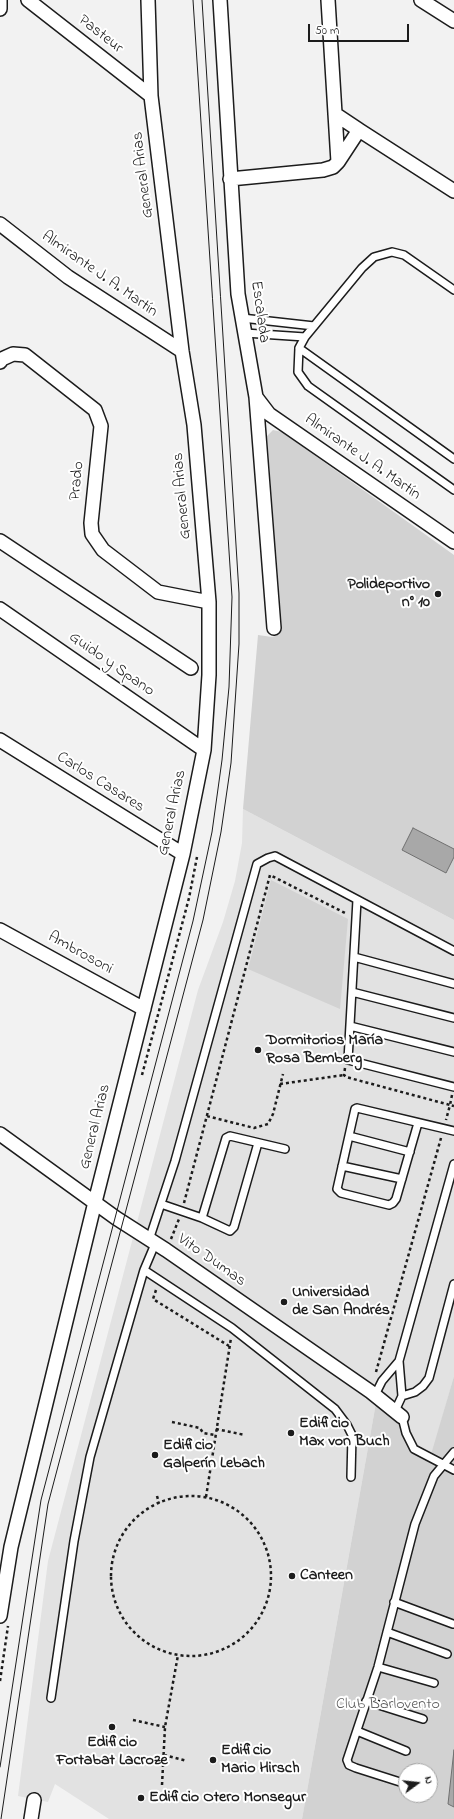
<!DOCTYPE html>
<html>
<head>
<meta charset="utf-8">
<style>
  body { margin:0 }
  #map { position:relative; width:454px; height:1819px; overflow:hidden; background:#f2f2f2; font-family:"Indie Flower",sans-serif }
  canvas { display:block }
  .north { position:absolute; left:398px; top:1763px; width:40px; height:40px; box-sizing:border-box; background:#fff; border:1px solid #a4a4a4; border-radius:50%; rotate:75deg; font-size:11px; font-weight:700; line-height:16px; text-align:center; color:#1c1c1c }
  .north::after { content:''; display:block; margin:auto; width:14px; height:18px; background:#1c1c1c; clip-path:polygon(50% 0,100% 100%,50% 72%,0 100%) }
  .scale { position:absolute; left:308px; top:24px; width:101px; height:18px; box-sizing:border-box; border:2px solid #1c1c1c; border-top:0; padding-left:5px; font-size:12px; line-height:14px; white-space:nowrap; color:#1c1c1c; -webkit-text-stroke:3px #fff; paint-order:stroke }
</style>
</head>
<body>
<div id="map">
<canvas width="454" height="1819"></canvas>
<div class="north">N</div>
<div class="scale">50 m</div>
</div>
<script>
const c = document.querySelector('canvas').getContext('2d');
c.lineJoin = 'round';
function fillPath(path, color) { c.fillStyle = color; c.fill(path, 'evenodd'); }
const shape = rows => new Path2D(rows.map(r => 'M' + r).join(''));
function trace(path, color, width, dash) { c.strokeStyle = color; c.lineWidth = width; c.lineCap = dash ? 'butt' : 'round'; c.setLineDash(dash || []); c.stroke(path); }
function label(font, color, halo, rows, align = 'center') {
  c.font = font + ' "Indie Flower",sans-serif'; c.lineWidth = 4; c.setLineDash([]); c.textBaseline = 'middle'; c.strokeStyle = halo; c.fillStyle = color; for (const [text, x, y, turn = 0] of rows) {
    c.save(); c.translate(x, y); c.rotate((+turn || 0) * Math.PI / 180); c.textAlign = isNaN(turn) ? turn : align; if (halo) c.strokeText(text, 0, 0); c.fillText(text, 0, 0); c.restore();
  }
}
fillPath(shape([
  [243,809,454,920,454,1376,431,1458,414,1449,377,1397,302,1819,109,1819,55,1784,48,1802,18,1796,48,1561,198,990,223,922,235,881,242,843]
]), '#e2e2e2');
fillPath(shape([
  [273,430,282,432,454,555,454,920,243,809,258,635,272,637,279,635,282,628,267,436],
  [271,880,348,919,340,1009,248,969],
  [454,1376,454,1819,302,1819,377,1397,402,1417,414,1449,430,1458],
  [406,1771,430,1771,430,1795,406,1795]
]), '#d2d2d2');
const water = shape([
  [413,828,454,849,454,857,446,873,402,850,413,828],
  [454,1750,454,1807,448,1804,454,1750]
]);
fillPath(water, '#a8a8a8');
trace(water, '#707070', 1);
const lane = shape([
  [454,290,404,255,392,252,374,257,362,268,305,337,299,348,298,372,308,386,454,490],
  [242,318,314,326],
  [245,333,305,337],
  [299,348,454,459],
  [357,900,348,1060,454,1087],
  [354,957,454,984],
  [352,992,454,1018],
  [350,1026,454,1052],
  [418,1123,396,1199,393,1203,389,1205,341,1193,337,1189,355,1109,357,1108,454,1131],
  [349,1136,410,1152],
  [342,1166,402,1179],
  [161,1204,202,1218,230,1231,234,1227,258,1143],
  [202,1218,226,1138,230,1136,285,1149],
  [149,1240,175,1161,257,864,268,858,275,856,454,951],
  [155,1244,144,1270,232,1328,335,1409,347,1425,352,1435,351,1477],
  [375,1395,382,1381,399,1361,454,1164],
  [402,1396,415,1392,423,1386,429,1378,454,1284],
  [395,1411,402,1396,399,1361],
  [402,1417,406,1433,414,1449,454,1470],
  [394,1602,453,1624],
  [387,1632,447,1654],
  [378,1667,434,1683],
  [51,1698,74,1541,90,1457,144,1270],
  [366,1701,423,1719],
  [357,1731,406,1751],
  [400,1782,356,1768,349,1765,347,1760,378,1667,415,1524,434,1476,454,1452]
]);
const street = shape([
  [28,0,151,96],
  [220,0,238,294,256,397,274,628],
  [421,0,454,21],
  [0,9,0,0],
  [335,114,359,130,338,162],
  [359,130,454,191],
  [230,179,323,170,333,167,338,162,328,0],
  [0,224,68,277,182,351],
  [0,362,2,359,13,354,25,355,95,410,101,426,91,523,92,534,103,550,158,592,209,602],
  [256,397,269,414,454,542],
  [0,541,191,668],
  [0,609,204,750],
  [0,740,183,854],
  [0,930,144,1009],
  [0,1134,116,1218,166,1250,371,1392,402,1417],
  [0,1616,11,1547,95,1202,183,854,204,750,209,675,209,602,194,425,182,351,151,96,148,0],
  [31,1819,34,1800]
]);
trace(lane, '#1c1c1c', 10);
trace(street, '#1c1c1c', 16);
trace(shape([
  [345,1068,344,1075,346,1077,450,1105,446,1120],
  [142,1075,189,898,197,857],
  [280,1084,344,1075],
  [452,1095,450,1105,454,1106],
  [207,1116,254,1128,268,1124,273,1114,283,1074],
  [184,1203,270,875,347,914],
  [171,1239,179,1219],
  [156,1290,153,1299,229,1346],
  [376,1372,441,1138],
  [172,1422,200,1428,203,1433,215,1435],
  [216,1429,245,1435],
  [157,1496,159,1503],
  '111 1576a80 80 0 1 1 160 0a80 80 0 1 1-160 0Z',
  [206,1497,231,1338],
  [0,1681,8,1626],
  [133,1720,165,1727],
  [164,1755,187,1761],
  [162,1785,165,1727,178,1655]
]), '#1c1c1c', 2.5, [3, 3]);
trace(lane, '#fff', 7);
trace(street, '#fff', 13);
trace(shape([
  [0,1767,41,1500,193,921,212,832,222,760,229,687,232,597,193,0],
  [1,1819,48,1504,203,920,221,832,231,763,239,644,239,593,202,0]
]), '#1c1c1c', 1);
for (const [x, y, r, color] of [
  [438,594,4,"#1c1c1c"],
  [258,1050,4,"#1c1c1c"],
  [284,1302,4,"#1c1c1c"],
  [291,1433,4,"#1c1c1c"],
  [155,1455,4,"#1c1c1c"],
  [292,1576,4,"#1c1c1c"],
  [112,1727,4,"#1c1c1c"],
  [213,1760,4,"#1c1c1c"],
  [141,1798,4,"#1c1c1c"]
]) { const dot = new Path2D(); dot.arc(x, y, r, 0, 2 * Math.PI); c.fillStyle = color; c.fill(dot); trace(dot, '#fff', 1.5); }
label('16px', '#1c1c1c', '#fff', [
  ["Pasteur",100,35,38],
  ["General Arias",144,175,-97],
  ["Almirante J. A. Martín",99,275,35],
  ["Escalada",259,312,82],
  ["Almirante J. A. Martín",362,458,35],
  ["Prado",78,481,-84],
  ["General Arias",183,496,-95],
  ["Guido y Spano",111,665,35],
  ["Carlos Casares",100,783,32],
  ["General Arias",173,813,-78],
  ["Ambrosoni",80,954,29],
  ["General Arias",96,1127,-76],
  ["Vito Dumas",211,1261,35]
]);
label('bold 16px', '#1c1c1c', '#fff', [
  ["Polideportivo",430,585,"right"],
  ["n° 10",430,603,"right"],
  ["Dormitorios María",266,1041],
  ["Rosa Bemberg",266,1059],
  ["Universidad",292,1293],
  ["de San Andrés",292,1311],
  ["Edificio",299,1424],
  ["Max von Buch",299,1442],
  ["Edificio",163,1446],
  ["Galperín Lebach",163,1464],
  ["Canteen",300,1576],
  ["Edificio",112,1743,"center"],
  ["Fortabat Lacroze",112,1761,"center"],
  ["Edificio",221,1751],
  ["Mario Hirsch",221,1769],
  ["Edificio Otero Monsegur",149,1798]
], 'left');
label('16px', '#5c5c5c', '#fff', [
  ["Club Barlovento",388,1705]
]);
</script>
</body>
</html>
